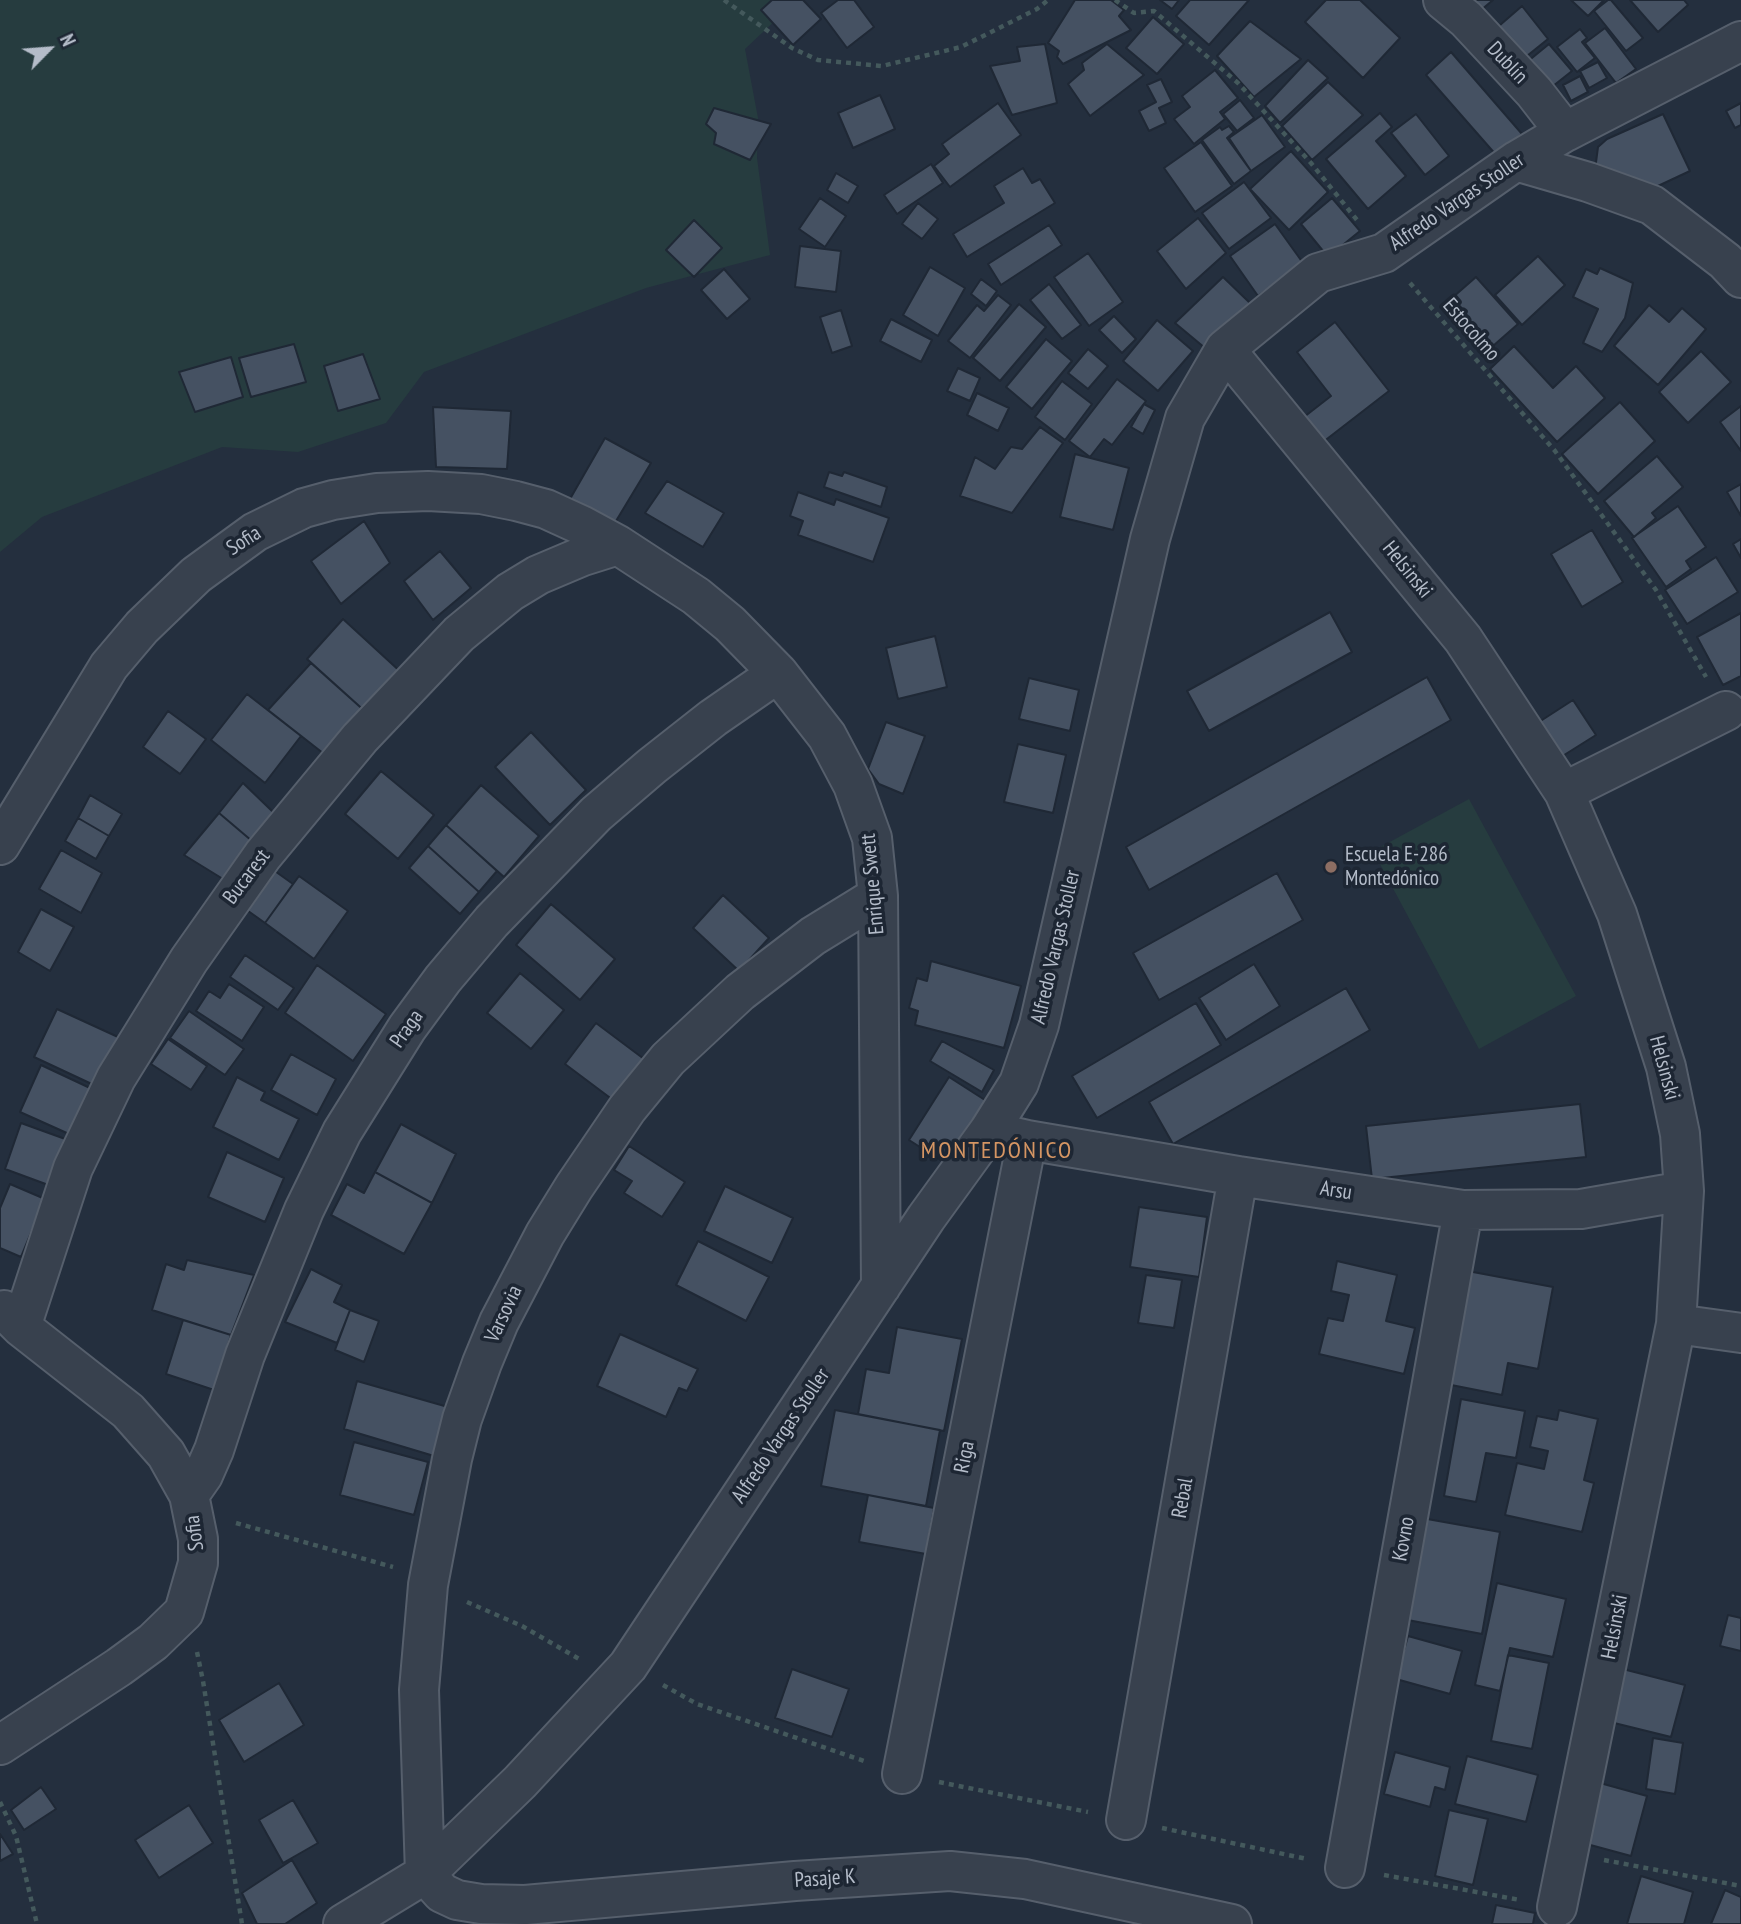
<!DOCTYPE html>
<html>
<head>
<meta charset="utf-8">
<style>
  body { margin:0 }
  #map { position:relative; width:1741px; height:1924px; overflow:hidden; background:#242f3e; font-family:"PT Sans Narrow",sans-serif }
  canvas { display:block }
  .north { position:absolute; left:14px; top:14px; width:70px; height:70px; -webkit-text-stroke:5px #1d2633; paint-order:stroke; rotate:65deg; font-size:19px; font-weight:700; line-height:28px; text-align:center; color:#b4bcc9 }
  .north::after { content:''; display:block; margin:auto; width:24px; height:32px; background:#b4bcc9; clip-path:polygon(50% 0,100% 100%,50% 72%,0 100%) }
</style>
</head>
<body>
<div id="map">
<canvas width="1741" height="1924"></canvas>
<div class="north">N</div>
</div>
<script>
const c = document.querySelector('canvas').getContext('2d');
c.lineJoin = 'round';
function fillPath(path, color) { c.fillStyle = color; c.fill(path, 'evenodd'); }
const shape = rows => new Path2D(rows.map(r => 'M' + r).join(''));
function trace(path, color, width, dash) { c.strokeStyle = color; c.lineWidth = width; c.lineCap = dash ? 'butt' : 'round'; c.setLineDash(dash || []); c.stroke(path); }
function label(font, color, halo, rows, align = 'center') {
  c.font = font + ' "PT Sans Narrow",sans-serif'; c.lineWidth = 7; c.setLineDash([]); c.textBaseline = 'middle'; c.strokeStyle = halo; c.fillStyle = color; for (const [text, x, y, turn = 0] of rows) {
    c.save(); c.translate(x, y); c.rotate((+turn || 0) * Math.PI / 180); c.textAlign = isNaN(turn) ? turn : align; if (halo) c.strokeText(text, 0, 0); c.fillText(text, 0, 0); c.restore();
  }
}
fillPath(shape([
  [0,0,797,0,745,49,758,118,757,158,770,255,646,288,424,372,386,423,298,452,222,447,42,517,0,552],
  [1469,799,1576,996,1479,1049,1373,851]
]), '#263c3f');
const building = shape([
  [772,0,803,0,821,19,793,45,761,10,772,0],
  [838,0,854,0,874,27,847,48,821,13,838,0],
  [1075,0,1111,0,1124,10,1119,16,1131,30,1063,64,1057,57,1059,51,1048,43,1075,0],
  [1160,0,1179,0,1172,9,1160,0],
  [1190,0,1249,0,1209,45,1176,16,1190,0],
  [1326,0,1360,0,1400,38,1363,78,1305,22,1326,0],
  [1460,0,1493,0,1474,16,1460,0],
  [1571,0,1604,0,1588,16,1571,0],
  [1608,0,1611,0,1643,38,1626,51,1594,11,1608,0],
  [1630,0,1684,0,1688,5,1658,32,1630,0],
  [1522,6,1548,39,1517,64,1492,32,1522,6],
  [1153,17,1184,44,1157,74,1126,48,1153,17],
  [1250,21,1301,59,1254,97,1217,56,1250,21],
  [1605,28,1636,69,1616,83,1585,43,1605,28],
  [1580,29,1587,38,1582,42,1595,58,1577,72,1557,47,1580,29],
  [1045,44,1057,103,1012,115,990,66,1020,61,1017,47,1045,44],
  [1107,44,1144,75,1090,116,1068,84,1084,70,1082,63,1107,44],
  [1549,44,1572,71,1543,94,1521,67,1549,44],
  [1451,52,1522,134,1497,156,1426,75,1451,52],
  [1308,60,1328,78,1280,123,1265,106,1308,60],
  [1598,62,1607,78,1589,88,1580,71,1598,62],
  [1215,70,1238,98,1220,112,1225,119,1194,144,1174,119,1190,107,1182,96,1215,70],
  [1580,76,1588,92,1571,101,1563,85,1580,76],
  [1161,79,1172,102,1159,108,1166,123,1149,131,1139,111,1156,102,1147,85,1161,79],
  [1328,82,1363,115,1312,160,1282,126,1328,82],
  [880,95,895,129,853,148,838,113,880,95],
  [1240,100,1254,118,1237,131,1223,114,1240,100],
  [998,103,1021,135,950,187,934,166,949,154,942,144,998,103],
  [1741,103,1741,125,1735,128,1726,111,1741,103],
  [714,108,771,124,750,160,714,144,716,133,706,124,714,108],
  [1380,113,1392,127,1376,141,1406,176,1368,209,1326,159,1380,113],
  [1416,114,1449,156,1425,175,1391,133,1416,114],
  [1663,114,1690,171,1643,193,1595,170,1598,147,1607,139,1663,114],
  [1262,115,1285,147,1251,171,1229,138,1262,115],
  [1229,126,1234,132,1227,138,1251,171,1234,184,1202,140,1220,127,1222,130,1229,126],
  [1201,142,1232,186,1195,212,1164,168,1201,142],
  [1291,151,1328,192,1289,230,1250,189,1291,151],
  [931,164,943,183,897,214,884,195,931,164],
  [1023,168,1032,183,1040,179,1055,203,967,257,953,234,1004,203,994,186,1023,168],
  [836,173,858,186,848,203,827,190,836,173],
  [1244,182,1271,218,1229,249,1202,213,1244,182],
  [820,198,846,216,825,247,799,229,820,198],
  [1332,198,1360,231,1328,257,1301,224,1332,198],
  [918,203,938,219,922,239,902,224,918,203],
  [1198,218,1226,253,1186,289,1157,251,1198,218],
  [694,220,722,248,694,277,666,250,694,220],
  [1275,224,1303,263,1258,296,1230,256,1275,224],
  [1049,225,1062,245,1001,285,988,264,1049,225],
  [800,246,841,251,836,292,795,287,800,246],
  [1088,253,1123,302,1089,326,1054,277,1088,253],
  [1538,256,1565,285,1522,325,1495,295,1538,256],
  [930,267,965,288,938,336,903,315,930,267],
  [1600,268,1633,283,1625,318,1602,352,1583,343,1598,309,1573,297,1586,269,1597,274,1600,268],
  [724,269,750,299,727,319,701,290,724,269],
  [1223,277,1251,304,1211,353,1175,323,1223,277],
  [1476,277,1518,324,1485,353,1444,305,1476,277],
  [981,279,997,291,986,306,971,294,981,279],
  [1049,284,1081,325,1062,339,1030,300,1049,284],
  [998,295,1011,305,970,358,948,341,977,305,984,311,998,295],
  [1019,304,1046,327,1000,381,973,358,1019,304],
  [1649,305,1669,322,1682,308,1706,329,1658,385,1614,346,1649,305],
  [841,310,852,346,832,353,820,317,841,310],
  [1114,316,1136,339,1122,353,1099,330,1114,316],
  [891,319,932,340,921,362,880,341,891,319],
  [1157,320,1193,351,1158,391,1123,361,1157,320],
  [1335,322,1389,391,1323,442,1304,417,1331,396,1297,352,1335,322],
  [1046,339,1072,361,1032,409,1006,387,1046,339],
  [294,344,306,382,251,397,239,358,294,344],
  [1514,346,1553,388,1576,366,1605,398,1557,442,1490,369,1514,346],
  [1088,349,1108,366,1088,389,1068,373,1088,349],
  [1701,351,1731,382,1688,423,1659,392,1701,351],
  [363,354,380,399,338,411,324,366,363,354],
  [231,357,243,397,195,412,179,372,231,357],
  [958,368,980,378,970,401,947,391,958,368],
  [1117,379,1146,401,1112,445,1104,439,1090,457,1069,441,1117,379],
  [1062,381,1092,404,1065,440,1035,417,1062,381],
  [977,393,1009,408,998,431,967,415,977,393],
  [1620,402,1655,441,1598,494,1562,454,1620,402],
  [1144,404,1155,410,1143,434,1131,427,1144,404],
  [1741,406,1741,451,1720,422,1741,406],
  [433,407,511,411,507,469,436,467,433,407],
  [1040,427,1063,443,1012,513,960,496,975,457,995,469,1011,447,1022,449,1040,427],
  [605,438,651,463,613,526,570,499,605,438],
  [1075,454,1129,468,1113,530,1060,517,1075,454],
  [1657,456,1683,487,1652,513,1656,518,1634,537,1604,501,1657,456],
  [829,472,842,476,844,472,887,487,881,507,824,487,829,472],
  [667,481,724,513,703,547,645,513,667,481],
  [1741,484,1741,516,1727,492,1741,484],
  [798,492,834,505,836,499,889,518,873,562,798,535,803,521,790,516,798,492],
  [1678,506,1706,547,1686,561,1691,569,1666,587,1632,538,1678,506],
  [364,521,390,563,341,604,311,561,364,521],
  [1592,530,1623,582,1582,607,1551,554,1592,530],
  [1741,539,1741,558,1733,544,1741,539],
  [440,551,471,588,433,620,404,581,440,551],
  [1716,557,1738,592,1687,624,1665,590,1716,557],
  [1330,612,1352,652,1209,731,1187,691,1330,612],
  [1741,613,1741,676,1723,685,1697,637,1741,613],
  [343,619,404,675,368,714,307,659,343,619],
  [935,636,947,687,898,699,886,648,935,636],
  [311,663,368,714,328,757,268,710,311,663],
  [1427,677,1451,720,1149,890,1126,847,1427,677],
  [1029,678,1079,690,1070,731,1019,719,1029,678],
  [247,694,301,736,265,783,211,740,247,694],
  [1573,700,1596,735,1561,757,1539,722,1573,700],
  [168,711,206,739,180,774,143,747,168,711],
  [886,722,925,736,903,794,879,784,868,769,886,722],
  [531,732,586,790,550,825,495,767,531,732],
  [1018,744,1066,755,1053,813,1004,802,1018,744],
  [381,771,434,815,398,859,345,814,381,771],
  [243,783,273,812,252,841,219,813,243,783],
  [481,785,539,836,504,877,446,825,481,785],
  [90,795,122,814,109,836,78,818,90,795],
  [219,813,252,841,223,879,184,855,219,813],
  [78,818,109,836,96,859,65,841,78,818],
  [446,825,497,871,479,892,428,846,446,825],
  [428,846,479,892,460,914,409,868,428,846],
  [61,850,102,873,81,913,39,889,61,850],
  [272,869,293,884,265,923,244,908,272,869],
  [1277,873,1303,920,1159,1000,1133,953,1277,873],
  [299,876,348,911,314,959,265,923,299,876],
  [723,895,769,938,739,971,693,928,723,895],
  [551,904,615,959,580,1000,516,945,551,904],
  [41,909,74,927,50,971,18,952,41,909],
  [245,955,294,988,278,1010,230,977,245,955],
  [931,961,1021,986,1004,1048,915,1025,918,1011,909,1008,917,978,927,981,931,961],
  [1254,964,1280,1006,1226,1040,1199,998,1254,964],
  [317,965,386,1014,353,1061,285,1013,317,965],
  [520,973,564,1010,531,1049,487,1013,520,973],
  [229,984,264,1007,242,1041,196,1011,209,991,220,998,229,984],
  [1346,988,1370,1030,1173,1144,1149,1102,1346,988],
  [1196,1003,1221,1045,1097,1118,1072,1076,1196,1003],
  [57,1009,118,1037,96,1086,34,1057,57,1009],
  [189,1011,244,1049,225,1075,170,1038,189,1011],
  [596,1023,644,1059,613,1100,565,1064,596,1023],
  [168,1039,207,1066,191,1090,151,1064,168,1039],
  [942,1041,994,1070,982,1092,930,1061,942,1041],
  [291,1054,336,1079,317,1115,271,1090,291,1054],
  [41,1065,90,1088,69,1134,20,1112,41,1065],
  [237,1077,265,1092,261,1100,299,1119,279,1160,213,1127,237,1077],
  [949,1077,988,1102,948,1165,909,1140,949,1077],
  [1580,1104,1586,1157,1372,1179,1366,1126,1580,1104],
  [21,1123,68,1140,51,1186,5,1169,21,1123],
  [401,1124,456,1154,432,1203,375,1172,401,1124],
  [629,1146,685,1182,662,1217,624,1193,632,1181,614,1170,629,1146],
  [227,1152,284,1178,265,1222,208,1197,227,1152],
  [375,1172,432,1203,404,1254,331,1215,347,1184,364,1193,375,1172],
  [10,1184,45,1199,21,1257,0,1248,0,1208,10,1184],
  [725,1186,793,1218,772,1263,704,1231,725,1186],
  [1139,1207,1207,1217,1199,1277,1130,1267,1139,1207],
  [698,1241,769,1277,746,1321,676,1285,698,1241],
  [187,1260,254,1275,231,1335,152,1310,166,1264,184,1270,187,1260],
  [1337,1261,1397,1275,1386,1321,1415,1328,1404,1374,1319,1354,1328,1318,1343,1321,1349,1295,1331,1291,1337,1261],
  [311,1269,342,1285,334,1302,350,1310,337,1343,285,1322,311,1269],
  [1457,1269,1553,1287,1538,1369,1508,1363,1502,1395,1436,1382,1457,1269],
  [1146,1275,1182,1280,1174,1328,1138,1323,1146,1275],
  [350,1310,379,1321,364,1362,335,1350,350,1310],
  [183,1320,231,1335,214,1390,166,1374,183,1320],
  [897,1327,962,1339,944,1431,858,1414,866,1369,889,1373,897,1327],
  [620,1334,698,1369,687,1391,679,1388,666,1417,597,1386,620,1334],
  [357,1381,448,1407,434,1456,344,1429,357,1381],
  [1461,1399,1525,1411,1516,1458,1486,1453,1476,1502,1444,1496,1461,1399],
  [835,1410,940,1430,926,1506,821,1486,835,1410],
  [1559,1410,1598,1419,1584,1480,1594,1483,1582,1532,1505,1515,1517,1463,1544,1469,1548,1451,1530,1447,1537,1416,1557,1420,1559,1410],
  [354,1442,428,1462,414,1515,340,1495,354,1442],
  [868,1495,934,1508,926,1554,859,1542,868,1495],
  [1416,1517,1500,1532,1482,1634,1397,1618,1416,1517],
  [1497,1583,1566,1599,1553,1657,1510,1648,1500,1691,1475,1685,1497,1583],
  [1728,1615,1741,1618,1741,1651,1720,1646,1728,1615],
  [1408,1636,1462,1651,1450,1694,1396,1679,1408,1636],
  [1508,1655,1549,1663,1532,1749,1491,1741,1508,1655],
  [1615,1667,1685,1685,1671,1737,1602,1720,1615,1667],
  [792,1669,849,1689,832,1737,775,1718,792,1669],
  [279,1683,304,1725,244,1762,219,1720,279,1683],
  [1653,1738,1683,1743,1675,1794,1646,1789,1653,1738],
  [1395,1752,1450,1767,1445,1790,1435,1787,1430,1807,1384,1794,1395,1752],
  [1467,1756,1538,1775,1526,1822,1455,1804,1467,1756],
  [1600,1783,1647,1796,1631,1856,1583,1843,1600,1783],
  [41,1787,56,1809,24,1830,11,1810,41,1787],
  [293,1800,318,1843,283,1863,259,1820,293,1800],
  [189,1805,213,1843,159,1878,135,1840,189,1805],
  [1449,1810,1488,1819,1473,1885,1435,1876,1449,1810],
  [0,1834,13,1854,0,1861,0,1834],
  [292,1860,317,1903,285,1924,257,1924,242,1893,292,1860],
  [1641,1876,1693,1892,1684,1924,1627,1924,1641,1876],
  [1725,1890,1741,1897,1741,1924,1711,1924,1725,1890],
  [1496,1905,1535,1913,1533,1924,1492,1924,1496,1905]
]);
fillPath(building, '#455162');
trace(building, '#1f2835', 2);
const street = shape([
  [1443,0,1466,19,1534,92,1565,132],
  [1516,161,1588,182,1652,205,1725,261,1741,278],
  [1225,349,1463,639,1564,792,1617,914,1666,1067,1680,1134,1684,1191,1676,1324,1557,1907],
  [1564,792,1726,711],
  [0,845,109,666,142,627,196,575,255,532,304,508,333,500,377,493,428,491,481,494,516,501,546,509,581,525,618,545,696,596,730,624,778,673,827,736,853,785,872,838,878,896,881,1286],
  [989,1131,1027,1140,1238,1176,1463,1210,1581,1209,1684,1191],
  [1676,1324,1741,1333],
  [21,1327,73,1168,116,1078,189,960,263,855,360,738,459,634,510,592,538,575,583,556,618,545],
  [189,1495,203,1475,214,1450,245,1355,304,1210,342,1132,407,1028,443,979,492,921,596,814,652,766,713,718,778,673],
  [0,1745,119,1667,153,1642,184,1612,198,1563,198,1539,189,1495,166,1454,128,1411,21,1327,4,1310],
  [902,1774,1027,1140],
  [1126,1820,1238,1176],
  [1345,1868,1463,1210],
  [425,1874,419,1690,428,1585,452,1459,462,1419,482,1363,499,1322,545,1234,574,1187,627,1109,668,1059,740,992,813,936,878,896],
  [425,1874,442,1893,457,1900,481,1904,525,1905,795,1881,950,1871,1025,1879,1232,1924],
  [343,1924,425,1874,520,1782,628,1666,926,1218,989,1131,1019,1083,1039,1025,1150,539,1185,418,1225,349,1318,273,1384,253,1516,161,1565,132,1741,41]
]);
trace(street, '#565f6c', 42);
trace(shape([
  [724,0,792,48,818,60,882,66,961,47,1037,9,1048,0],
  [1115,0,1134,13,1154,11,1238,83,1311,163,1357,220],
  [1410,283,1555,451,1656,590,1706,677],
  [236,1523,393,1567],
  [467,1602,522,1626,581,1660],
  [197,1652,203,1681,242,1924],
  [663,1685,697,1704,867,1762],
  [939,1782,1088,1812],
  [0,1802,16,1836,37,1924],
  [1162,1828,1307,1859],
  [1604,1860,1741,1886],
  [1384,1875,1520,1900]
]), '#44595c', 4.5, [5, 5]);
trace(street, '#38414e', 38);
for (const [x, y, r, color] of [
  [1331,867,7,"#8d6e63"]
]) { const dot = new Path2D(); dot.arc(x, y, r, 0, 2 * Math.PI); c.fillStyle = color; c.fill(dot); trace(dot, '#1d2633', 2.5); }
label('21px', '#b4bcc9', '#1d2633', [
  ["Dublín",1507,63,47],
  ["Alfredo Vargas Stoller",1457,202,-34],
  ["Estocolmo",1471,330,49],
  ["Sofia",244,541,-33],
  ["Helsinski",1407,570,51],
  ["Bucarest",247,877,-53],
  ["Enrique Swett",873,884,-95],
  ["Alfredo Vargas Stoller",1056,947,-77],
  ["Praga",407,1029,-55],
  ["Helsinski",1664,1068,75],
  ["Arsu",1336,1191,9],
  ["Varsovia",504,1314,-65],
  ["Alfredo Vargas Stoller",781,1436,-56],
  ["Riga",965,1457,-79],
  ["Rebal",1183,1498,-80],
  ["Sofia",195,1533,-97],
  ["Kovno",1404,1539,-80],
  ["Helsinski",1615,1627,-79],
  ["Pasaje K",825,1879,-4]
]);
label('21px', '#b4bcc9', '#1d2633', [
  ["Escuela E-286",1345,855],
  ["Montedónico",1345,879]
], 'left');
c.letterSpacing = '2px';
label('24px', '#d59563', '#1d2633', [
  ["MONTEDÓNICO",997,1151]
]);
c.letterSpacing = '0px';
</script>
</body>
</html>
